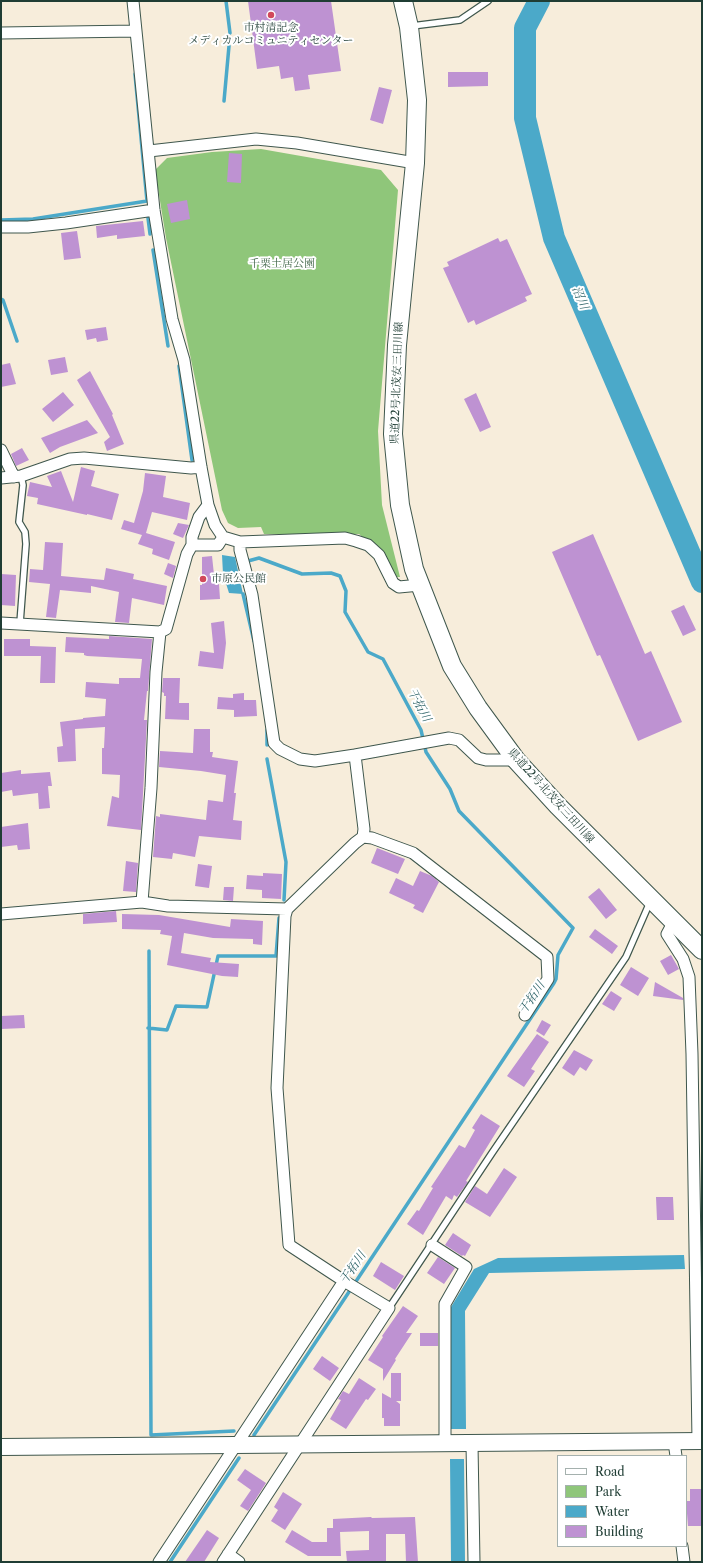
<!DOCTYPE html>
<html>
<head>
<meta charset="utf-8">
<style>
  body { margin:0 }
  #map { position:relative; width:703px; height:1563px; overflow:hidden; background:#f7eddb; font-family:"Libre Caslon Text",serif }
  canvas { display:block }
  .frame { position:absolute; inset:0; border:2px solid #1f3d34; pointer-events:none }
  .legend { position:absolute; left:557px; top:1455px; width:130px; height:92px; box-sizing:border-box; background:#fff; border:1px solid #a5b1ae; margin:0; padding:5px 7px; list-style:none; font-size:12px; color:#1f3d34 }
  .legend li { display:flex; align-items:center; gap:8px; height:20px }
  .legend b { width:20px; border:1px solid #a5b1ae }
</style>
</head>
<body>
<div id="map">
<canvas width="703" height="1563"></canvas>
<div class="frame"></div>
<ul class="legend">
<li><b style="height:5px;background:#fff"></b>Road</li>
<li><b style="height:11px;background:#8fc67a"></b>Park</li>
<li><b style="height:11px;background:#4ba9c9"></b>Water</li>
<li><b style="height:11px;background:#be92d2"></b>Building</li>
</ul>
</div>
<script>
const c = document.querySelector('canvas').getContext('2d');
c.lineJoin = 'round';
function fillPath(path, color) { c.fillStyle = color; c.fill(path, 'evenodd'); }
const shape = rows => new Path2D(rows.map(r => 'M' + r).join(''));
function trace(path, color, width, dash) { c.strokeStyle = color; c.lineWidth = width; c.lineCap = dash ? 'butt' : 'round'; c.setLineDash(dash || []); c.stroke(path); }
function label(font, color, halo, rows, align = 'center') {
  c.font = font + ' "Libre Caslon Text","Noto Serif JP",serif'; c.lineWidth = 4; c.setLineDash([]); c.textBaseline = 'middle'; c.strokeStyle = halo; c.fillStyle = color; for (const [text, x, y, turn = 0] of rows) {
    c.save(); c.translate(x, y); c.rotate((+turn || 0) * Math.PI / 180); c.textAlign = isNaN(turn) ? turn : align; if (halo) c.strokeText(text, 0, 0); c.fillText(text, 0, 0); c.restore();
  }
}
fillPath(shape([
  [261,149,381,170,398,190,378,431,382,505,400,577,394,577,382,554,359,534,264,534,261,527,238,528,228,523,222,510,166,238,155,170,167,158,212,152]
]), '#8fc67a');
fillPath(shape([
  [222,555,235,557,243,594,229,593,223,574],
  [684,1255,685,1269,489,1273,465,1311,466,1429,451,1429,451,1307,474,1269,498,1258],
  [450,1459,464,1459,465,1562,451,1562]
]), '#4ba9c9');
trace(shape([
  [226,1,230,33],
  [224,101,229,46],
  [148,218,150,234],
  [1,220,33,219,147,201,135,74],
  [153,250,168,346],
  [1,299,3,300,17,341],
  [179,366,192,460],
  [248,561,259,558,302,574,331,573,340,576,346,591,345,612,368,652,383,659,421,730,426,752,450,789,459,811,573,928,558,955,556,979,554,983,254,1435],
  [243,594,254,641],
  [267,730,267,745],
  [267,759,286,862,284,900],
  [149,951,151,1435,234,1431],
  [148,1028,167,1030,176,1006,207,1007,218,956,276,956,279,918],
  [170,1562,239,1458]
]), '#4ba9c9', 3.5);
trace(shape([
  [539,1,525,28,525,118,554,238,702,582]
]), '#4ba9c9', 22);
fillPath(shape([
  [248,1,331,1,341,71,308,75,310,89,295,91,293,77,281,79,279,66,257,69],
  [448,72,488,72,488,86,448,87],
  [379,87,392,90,383,124,370,120],
  [229,153,242,154,241,183,227,182],
  [187,200,190,219,171,223,167,204],
  [143,221,145,236,117,239,117,235,97,238,96,226],
  [77,231,81,258,64,260,61,233],
  [498,238,500,242,507,239,532,294,525,297,527,301,476,325,474,320,468,323,443,268,449,266,447,262],
  [106,327,108,340,97,342,96,338,87,340,85,330],
  [65,357,68,372,51,375,48,360],
  [10,363,16,384,1,387,1,365],
  [90,371,113,414,112,415,124,444,107,451,104,442,110,437,77,380],
  [63,392,74,405,53,422,42,409],
  [476,393,491,427,480,432,464,399],
  [87,420,98,433,60,447,50,453,41,438],
  [22,448,29,460,16,466,11,454],
  [81,467,95,471,91,486,119,494,112,520,87,514,87,515,37,504,38,498,27,496,30,482,52,487,47,476,61,471,73,502],
  [145,473,166,476,163,497,190,503,187,520,152,512,146,533,175,542,169,560,152,554,153,549,138,544,142,535,121,529,124,520,134,523,143,491],
  [178,523,189,525,183,538,173,534],
  [593,534,645,654,651,651,682,722,638,741,600,655,597,656,552,552],
  [45,542,63,543,61,576,104,580,106,568,134,574,133,579,167,586,164,605,132,598,129,623,115,622,119,592,91,586,91,593,60,590,56,618,46,617,50,584,29,582,30,569,43,570],
  [212,556,215,584,219,584,220,599,200,600,200,585,202,585,202,557],
  [168,563,176,566,173,578,164,574],
  [1,574,16,575,15,606,1,605],
  [684,605,696,630,683,636,671,611],
  [224,621,226,643,223,669,198,666,200,651,214,653,211,623],
  [109,636,152,639,148,691,147,691,144,720,147,720,141,830,107,826,112,796,119,798,120,775,102,774,102,748,104,748,105,727,75,729,76,761,58,762,57,747,63,746,60,722,83,719,83,718,105,716,106,699,85,697,86,682,119,684,119,678,140,678,142,659,87,656,84,655,84,653,65,652,66,637,109,639],
  [4,639,30,639,30,646,56,647,55,683,40,683,41,656,4,656],
  [163,678,180,678,179,703,189,703,189,720,165,719,166,696,164,696,164,693,162,692],
  [244,693,244,700,256,700,257,716,234,717,234,710,217,709,218,697,233,698,233,694],
  [194,729,210,729,210,752,213,752,212,757,238,761,234,793,236,793,233,820,242,821,241,840,199,836,195,857,173,853,172,859,153,857,156,816,160,817,160,814,206,820,208,800,223,802,226,775,201,771,159,767,160,751,193,753],
  [21,770,21,774,50,772,52,786,48,786,50,808,39,809,38,793,13,796,12,790,1,792,1,773],
  [28,823,30,849,18,850,17,845,1,847,1,827],
  [377,848,405,859,398,874,371,863],
  [126,861,138,863,136,892,123,891],
  [198,864,212,866,209,888,195,886],
  [420,871,432,876,439,882,423,913,413,908,415,905,389,893,396,878,413,886],
  [263,873,282,874,281,899,262,898,262,890,246,889,247,875,263,876],
  [224,887,234,887,233,901,223,900],
  [599,888,617,910,606,919,588,897],
  [116,911,117,922,83,924,83,914],
  [122,914,159,915,230,927,231,919,263,921,262,945,253,944,253,939,213,938,184,933,181,953,211,958,210,962,239,964,238,977,222,976,167,965,172,936,160,934,161,930,122,929],
  [595,929,618,946,612,954,589,937],
  [671,955,679,969,668,975,660,961],
  [631,967,649,978,638,996,620,985],
  [655,982,683,998,683,1000,653,996],
  [611,991,622,998,614,1011,602,1004],
  [24,1015,25,1028,1,1029,1,1016],
  [542,1020,551,1025,544,1036,536,1031],
  [537,1034,549,1042,531,1069,535,1071,524,1087,507,1076],
  [574,1050,593,1060,586,1071,580,1067,574,1076,562,1068],
  [481,1114,500,1126,466,1181,468,1182,457,1197,454,1195,452,1200,446,1196,423,1235,407,1224,417,1210,419,1211,433,1188,431,1187,459,1145,465,1148,475,1130,472,1128],
  [504,1168,517,1177,490,1217,465,1202,475,1186,487,1194],
  [656,1197,673,1197,674,1220,657,1220],
  [453,1233,471,1245,465,1256,463,1255,462,1256,445,1245],
  [438,1257,455,1268,444,1284,427,1273],
  [381,1262,404,1276,395,1290,373,1276],
  [403,1306,418,1316,406,1333,412,1333,395,1359,396,1360,383,1381,383,1369,368,1360,383,1337,382,1336],
  [420,1333,438,1333,438,1346,420,1346],
  [322,1356,339,1368,330,1381,313,1369],
  [391,1373,401,1373,401,1401,396,1401,400,1404,400,1426,384,1426,384,1418,382,1418,382,1393,391,1398],
  [359,1378,376,1389,368,1400,366,1399,346,1429,330,1419,341,1400,338,1399,343,1391,349,1394],
  [245,1469,266,1483,248,1511,240,1506,251,1490,237,1480],
  [690,1489,702,1489,702,1526,688,1526,686,1501,690,1501],
  [283,1492,302,1504,285,1530,271,1521,278,1510,274,1507],
  [371,1517,372,1518,415,1517,418,1562,406,1562,405,1534,386,1534,386,1562,347,1562,346,1551,369,1550,369,1531,340,1532,341,1556,308,1556,285,1542,292,1530,312,1542,327,1542,327,1528,333,1528,333,1519],
  [207,1530,219,1538,204,1562,185,1562]
]), '#be92d2');
const lane = shape([
  [412,26,460,20,488,1],
  [20,623,26,544,25,532,19,522,23,485,21,476],
  [389,1308,492,1153,626,957,650,902]
]);
const street = shape([
  [133,1,154,210,172,319,184,360,201,467,208,505,215,525,223,537,240,542,345,538,356,541,368,545,379,555,393,583,399,587,420,585],
  [1,33,136,31],
  [149,151,256,139,297,143,415,163],
  [1,227,28,227,66,223,154,210],
  [1,450,14,477],
  [1,478,21,476,70,459,84,458,191,468,201,467],
  [240,542,240,550,252,595,274,743,280,749,300,759,315,761,355,755],
  [192,545,192,537,199,517,208,505],
  [1,623,160,632,166,629,187,554,192,545,218,545,223,537],
  [363,837,372,838,413,853,547,957,548,979,525,1015],
  [142,902,151,788,156,672,160,632],
  [1,914,142,902,168,906,287,909],
  [674,921,667,934,683,959,689,977,692,1054,698,1441],
  [432,1245,466,1267,445,1304,445,1444],
  [674,1442,676,1456],
  [472,1444,474,1562],
  [682,1546,684,1562],
  [228,1554,239,1562],
  [159,1562,344,1281],
  [223,1562,389,1308,344,1281,289,1245,277,1088,285,916,287,909,355,843,363,837,364,829,355,755,449,738,459,740,478,758,486,760,516,760]
]);
const secondary = shape([
  [1,1447,702,1441]
]);
const primary = shape([
  [403,1,409,27,417,100,415,163,397,345,393,434,400,505,414,569,452,666,478,708,516,760,558,806,702,950]
]);
trace(lane, '#3f574d', 8);
trace(street, '#3f574d', 13);
trace(secondary, '#3f574d', 18);
trace(primary, '#3f574d', 20);
trace(lane, '#fff', 5.5);
trace(street, '#fff', 11);
trace(secondary, '#fff', 16);
trace(primary, '#fff', 18);
for (const [x, y, r, color] of [
  [271,15,4,"#d1495b"],
  [203,579,4,"#d1495b"]
]) { const dot = new Path2D(); dot.arc(x, y, r, 0, 2 * Math.PI); c.fillStyle = color; c.fill(dot); trace(dot, '#fff', 1.5); }
label('11px', '#1f3d34', '#fff', [
  ["市村清記念",271,28],
  ["メディカルコミュニティセンター",271,41],
  ["市原公民館",211,579,"left"]
]);
label('11px', '#416649', '#fff', [
  ["千栗土居公園",282,264]
]);
label('11px', '#1f3d34', '#fff', [
  ["県道22号北茂安三田川線",397,383,-88],
  ["県道22号北茂安三田川線",551,796,48]
]);
label('italic 12px', '#2e6368', '#fff', [
  ["沼川",580,298,67],
  ["干拓川",419,705,62],
  ["干拓川",532,998,-56],
  ["干拓川",353,1268,-56]
]);
</script>
</body>
</html>
